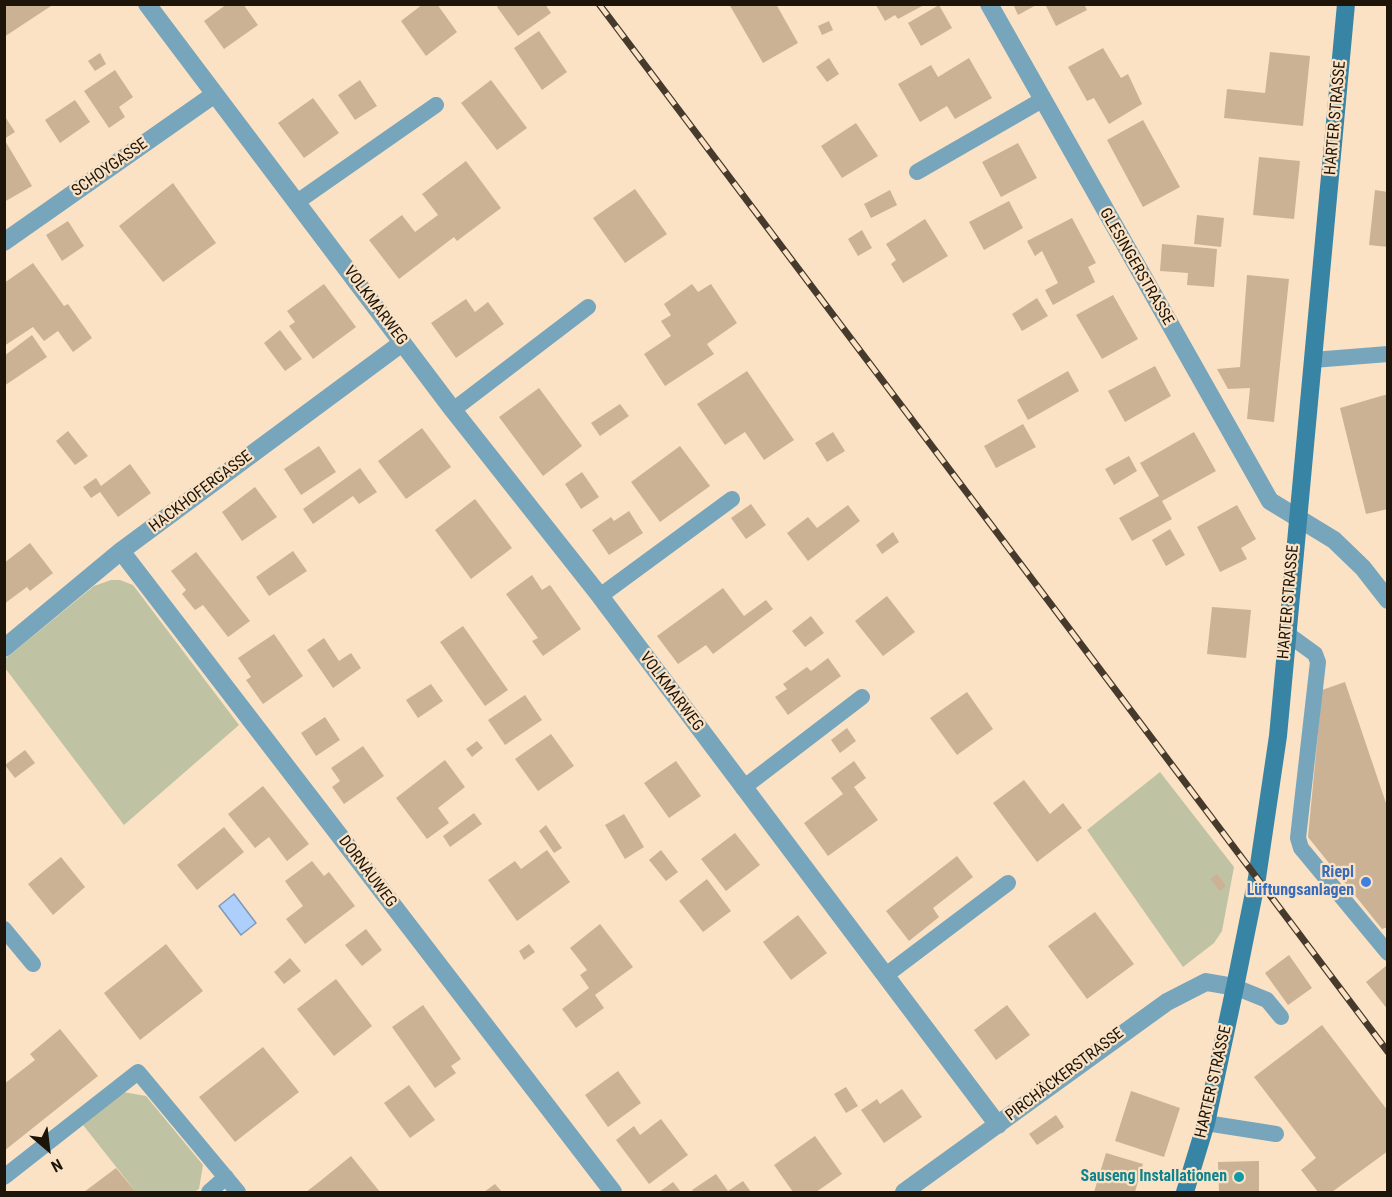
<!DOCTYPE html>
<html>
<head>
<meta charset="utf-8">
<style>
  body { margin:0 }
  #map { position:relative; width:1392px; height:1197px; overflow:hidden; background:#fbe2c4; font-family:"Roboto Condensed",sans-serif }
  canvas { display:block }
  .frame { position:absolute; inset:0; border:6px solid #1d150a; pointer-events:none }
  .north { position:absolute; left:18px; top:1119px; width:60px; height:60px; -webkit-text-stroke:4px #fbe2c4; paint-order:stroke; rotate:152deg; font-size:16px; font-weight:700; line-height:24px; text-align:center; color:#1d150a }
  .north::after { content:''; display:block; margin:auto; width:21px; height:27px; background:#1d150a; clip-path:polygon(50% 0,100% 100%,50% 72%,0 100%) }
</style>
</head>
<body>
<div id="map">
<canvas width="1392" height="1197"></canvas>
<div class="frame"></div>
<div class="north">N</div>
</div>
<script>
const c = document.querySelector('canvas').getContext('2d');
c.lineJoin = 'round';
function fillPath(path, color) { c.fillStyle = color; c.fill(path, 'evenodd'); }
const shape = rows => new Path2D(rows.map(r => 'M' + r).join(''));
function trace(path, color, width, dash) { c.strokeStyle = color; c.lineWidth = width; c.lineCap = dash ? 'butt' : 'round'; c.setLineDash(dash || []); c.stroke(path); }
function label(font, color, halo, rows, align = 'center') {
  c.font = font + ' "Roboto Condensed",sans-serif'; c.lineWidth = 4.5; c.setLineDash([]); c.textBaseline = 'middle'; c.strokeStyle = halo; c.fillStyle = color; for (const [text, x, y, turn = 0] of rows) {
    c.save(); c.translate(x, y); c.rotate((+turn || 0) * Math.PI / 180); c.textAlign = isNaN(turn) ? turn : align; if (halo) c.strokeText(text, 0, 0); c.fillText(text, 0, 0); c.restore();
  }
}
fillPath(shape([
  [111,580,120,580,133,585,239,725,124,825,5,668,5,659,94,586],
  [1160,772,1234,867,1222,931,1214,943,1183,967,1087,830],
  [123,1092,146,1096,203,1165,199,1189,194,1192,136,1192,83,1125]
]), '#bfc3a3');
const water = shape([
  [234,894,256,923,241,935,219,906,234,894]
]);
fillPath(water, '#adcffc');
trace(water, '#8297b3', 1.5);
fillPath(shape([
  [4,4,54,4,4,37],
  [227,4,243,4,258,25,224,49,204,21],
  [423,4,437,4,457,32,426,56,401,21],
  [500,4,545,4,551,13,518,36,497,7],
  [729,4,776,4,798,43,763,63],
  [1013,4,1038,4,1018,15],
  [1045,4,1084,4,1087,10,1056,26],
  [876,5,924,5,898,19,895,15,885,21],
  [939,5,952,28,921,46,908,23],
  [829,21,833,30,822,35,818,26],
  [539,31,567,72,542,90,514,48],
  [1103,48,1121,78,1128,74,1142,104,1109,124,1094,98,1087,101,1068,67],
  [1270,52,1310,56,1303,126,1224,118,1227,89,1265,93],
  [100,53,106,64,95,71,88,61],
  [829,58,839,74,827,82,816,67],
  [969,58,992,98,955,119,947,106,920,122,898,84,931,65,938,77],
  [115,70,133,97,119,107,125,117,109,128,84,91],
  [360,80,377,106,355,120,338,95],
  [491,80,527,128,497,150,461,103],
  [313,98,339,133,304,158,278,123],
  [75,100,90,122,60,143,45,120],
  [4,115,15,132,4,139],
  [1143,120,1180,187,1143,207,1107,140],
  [856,123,878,156,842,178,821,146],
  [4,139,32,186,4,202],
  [1018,143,1037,178,1001,197,982,162],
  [1259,157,1300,161,1294,219,1253,215],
  [466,161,501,208,457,241,454,237,399,279,369,240,402,215,415,232,438,215,422,194],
  [173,183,216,243,163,282,119,226],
  [635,189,667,234,625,263,593,218],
  [890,190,897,205,871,218,864,204],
  [1375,190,1388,192,1388,247,1369,245],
  [1009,201,1023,228,984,250,969,222],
  [1197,215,1224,218,1221,247,1194,244],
  [1072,218,1096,263,1088,267,1095,282,1053,305,1045,290,1058,283,1042,251,1035,256,1027,241],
  [925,219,948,256,903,283,891,264,896,260,886,244],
  [68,221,84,246,62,261,46,235],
  [862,230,872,248,858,256,848,239],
  [1162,244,1217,249,1214,287,1187,285,1188,273,1160,271],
  [33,263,64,306,68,304,92,338,73,352,58,331,44,341,33,327,4,346,4,283],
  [1247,275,1289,279,1274,422,1247,419,1250,388,1228,389,1217,369,1240,367],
  [324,284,356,327,313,359,289,326,295,322,287,311],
  [692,284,698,292,711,284,737,323,707,344,714,354,665,386,644,354,671,336,661,321,671,315,664,304],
  [1113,295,1138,339,1102,359,1076,315],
  [1037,298,1048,316,1022,331,1012,314],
  [466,299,475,312,488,302,504,324,456,358,431,323],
  [280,330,302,359,285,371,264,343],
  [32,335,47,357,4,386,4,356],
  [1155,366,1171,396,1125,422,1108,391],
  [747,371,794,440,764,460,745,432,725,445,697,404],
  [1068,371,1079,391,1028,420,1017,400],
  [539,388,582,446,543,476,499,417],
  [1388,394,1388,509,1366,514,1340,408],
  [620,404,629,416,600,436,591,423],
  [1023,424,1036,447,996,468,984,446],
  [422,428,451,467,406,499,378,461],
  [68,431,88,456,75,465,56,441],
  [833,432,845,451,827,462,815,443],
  [1194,432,1216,471,1162,501,1172,519,1132,541,1119,518,1159,496,1140,463],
  [319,446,336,472,301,495,284,469],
  [680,446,710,486,660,522,631,482],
  [1129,456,1137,471,1114,485,1105,469],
  [130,464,151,493,118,517,100,492,91,498,83,487,96,478,101,486],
  [360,468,377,492,359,504,353,496,313,524,303,509],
  [582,472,599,497,581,509,565,484],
  [255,487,277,517,242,541,222,512],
  [475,499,512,548,471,579,435,530],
  [751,504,766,525,746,539,731,518],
  [848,505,860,521,808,561,787,533,808,517,817,528],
  [1237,505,1256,539,1241,548,1247,559,1220,572,1197,527],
  [629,511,643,533,609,555,592,530,611,517,614,521],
  [1170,529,1185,555,1166,566,1152,540],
  [893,532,899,542,882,554,876,545],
  [30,543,53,573,30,591,27,587,4,604,4,563],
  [293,551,307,571,269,596,256,577],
  [196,552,250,621,228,637,203,605,195,610,182,594,186,590,171,571],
  [532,575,542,590,550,585,581,629,543,656,532,641,538,638,506,594],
  [723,588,744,616,766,600,773,609,713,654,706,645,678,664,657,636],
  [887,596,915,632,883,656,855,621],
  [1212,607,1251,610,1246,658,1207,654],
  [811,616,824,633,805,647,792,631],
  [463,626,508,690,485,706,440,642],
  [274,634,303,676,263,704,246,680,251,677,238,658],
  [324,638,339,661,351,653,361,668,333,688,307,650],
  [828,658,841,676,788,715,775,697,787,689,783,684,807,667,811,671],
  [1345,682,1388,809,1388,927,1382,929,1308,837,1322,690],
  [431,684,443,701,418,718,406,700],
  [967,692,993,729,957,755,930,718],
  [525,695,542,720,505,745,488,720],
  [325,717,340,740,316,756,301,733],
  [847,728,856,741,840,753,831,740],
  [551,734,574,766,538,791,515,759],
  [477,741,483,748,472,757,466,749],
  [363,746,384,776,344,804,332,787,340,781,331,768],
  [25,750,35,763,15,778,5,765],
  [445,760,465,787,438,808,449,823,427,839,396,798],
  [676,761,701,796,669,818,644,783],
  [854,761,866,778,854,787,878,820,828,856,804,823,843,794,831,778],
  [1024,780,1050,814,1063,803,1082,828,1037,862,993,803],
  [263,786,309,844,287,861,269,837,255,848,228,814],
  [474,813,482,824,450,847,443,836],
  [624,814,644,847,625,859,605,825],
  [546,825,562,848,554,853,539,831],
  [224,827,244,852,197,890,177,865],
  [735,833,760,865,726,891,701,859],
  [547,850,570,882,517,921,488,880,515,861,521,869],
  [661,850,678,872,666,881,649,860],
  [957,856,973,877,933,908,939,917,909,941,886,911],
  [61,857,85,887,53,915,28,884],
  [312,861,324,876,329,872,355,906,305,944,286,919,303,906,285,881],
  [1217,874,1226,886,1220,891,1210,879],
  [707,879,731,911,703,932,679,901],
  [1095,912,1134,964,1087,999,1048,946],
  [798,915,827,953,791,980,763,942],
  [600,924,633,967,595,995,604,1008,576,1028,562,1009,589,988,580,975,587,970,570,948],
  [366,929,382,950,362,966,345,945],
  [166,944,203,991,140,1040,104,993],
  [529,944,535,952,524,960,519,951],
  [1289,955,1312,988,1288,1005,1265,973],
  [290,958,301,971,284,984,274,972],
  [1386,966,1388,968,1388,1010,1366,982],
  [336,979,372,1026,334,1056,297,1009],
  [423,1005,461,1059,451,1066,456,1073,435,1088,392,1027],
  [1007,1005,1030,1035,996,1060,974,1030],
  [1322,1025,1388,1111,1388,1151,1332,1192,1318,1192,1301,1170,1316,1158,1254,1077],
  [60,1029,98,1076,4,1151,4,1084,35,1060,30,1054],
  [263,1047,299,1092,235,1142,199,1097],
  [618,1071,641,1103,608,1127,585,1095],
  [409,1085,435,1120,410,1138,384,1103],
  [846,1087,858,1106,846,1113,834,1094],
  [902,1089,922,1117,884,1143,861,1110,877,1099,880,1104],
  [1131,1091,1180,1108,1164,1157,1115,1141],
  [1056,1115,1064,1127,1037,1145,1029,1134],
  [661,1119,688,1155,649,1184,616,1140,634,1126,640,1135],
  [815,1136,842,1174,816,1192,793,1192,774,1165],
  [1106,1153,1143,1164,1135,1192,1094,1192],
  [351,1156,380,1192,306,1192,319,1182],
  [1259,1161,1259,1192,1219,1192,1218,1162],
  [116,1168,136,1192,84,1192],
  [716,1174,728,1191,743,1181,751,1192,694,1192,692,1190],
  [673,1182,681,1192,659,1192],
  [495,1184,502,1192,484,1192]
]), '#cbb295');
trace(shape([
  [917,172,1042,100],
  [297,202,436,105],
  [1313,360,1388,354],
  [453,410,588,307],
  [600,596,732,499],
  [1286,633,1315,654,1318,662,1298,838,1301,848,1388,953],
  [743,788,862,697],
  [4,929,33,964],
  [886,975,1008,883],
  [1235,987,1267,1000,1281,1017],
  [1206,1123,1276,1134],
  [4,1177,138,1072,238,1192],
  [209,1192,226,1177]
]), '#76a5bc', 16);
trace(shape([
  [147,4,453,410,600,596,998,1125],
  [989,4,1270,501,1334,540,1363,568,1388,600],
  [4,242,215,94],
  [121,551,613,1192],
  [4,648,121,551,402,343],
  [904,1192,1167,1002,1206,982,1235,987]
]), '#76a5bc', 18);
trace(shape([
  [1185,1192,1206,1123,1235,987,1257,878,1278,736,1346,4]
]), '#3784a5', 18);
const rail = shape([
  [599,4,1388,1052]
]);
trace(rail, '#453a2c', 7);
trace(rail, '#fbe2c4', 4.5, [14]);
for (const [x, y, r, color] of [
  [1366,882,6,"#3f7fe0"],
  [1239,1177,6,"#0f9aa8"]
]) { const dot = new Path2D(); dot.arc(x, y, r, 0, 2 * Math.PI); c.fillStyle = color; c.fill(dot); trace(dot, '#fbe2c4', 2); }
label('16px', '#1d150a', '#fbe2c4', [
  ["HARTER STRASSE",1336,118,-85],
  ["SCHOYGASSE",110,168,-35],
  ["GLESINGERSTRASSE",1136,267,60],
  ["VOLKMARWEG",375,306,53],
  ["HACKHOFERGASSE",201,492,-37],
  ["HARTER STRASSE",1289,602,-85],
  ["VOLKMARWEG",671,692,53],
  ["DORNAUWEG",367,872,53],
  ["PIRCHÄCKERSTRASSE",1065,1075,-37],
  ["HARTER STRASSE",1214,1082,-77]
]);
label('bold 16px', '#366cbe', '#fbe2c4', [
  ["Riepl",1354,873],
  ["Lüftungsanlagen",1354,891]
], 'right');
label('bold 16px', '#0d838f', '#fbe2c4', [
  ["Sauseng Installationen",1227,1177]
], 'right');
</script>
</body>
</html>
